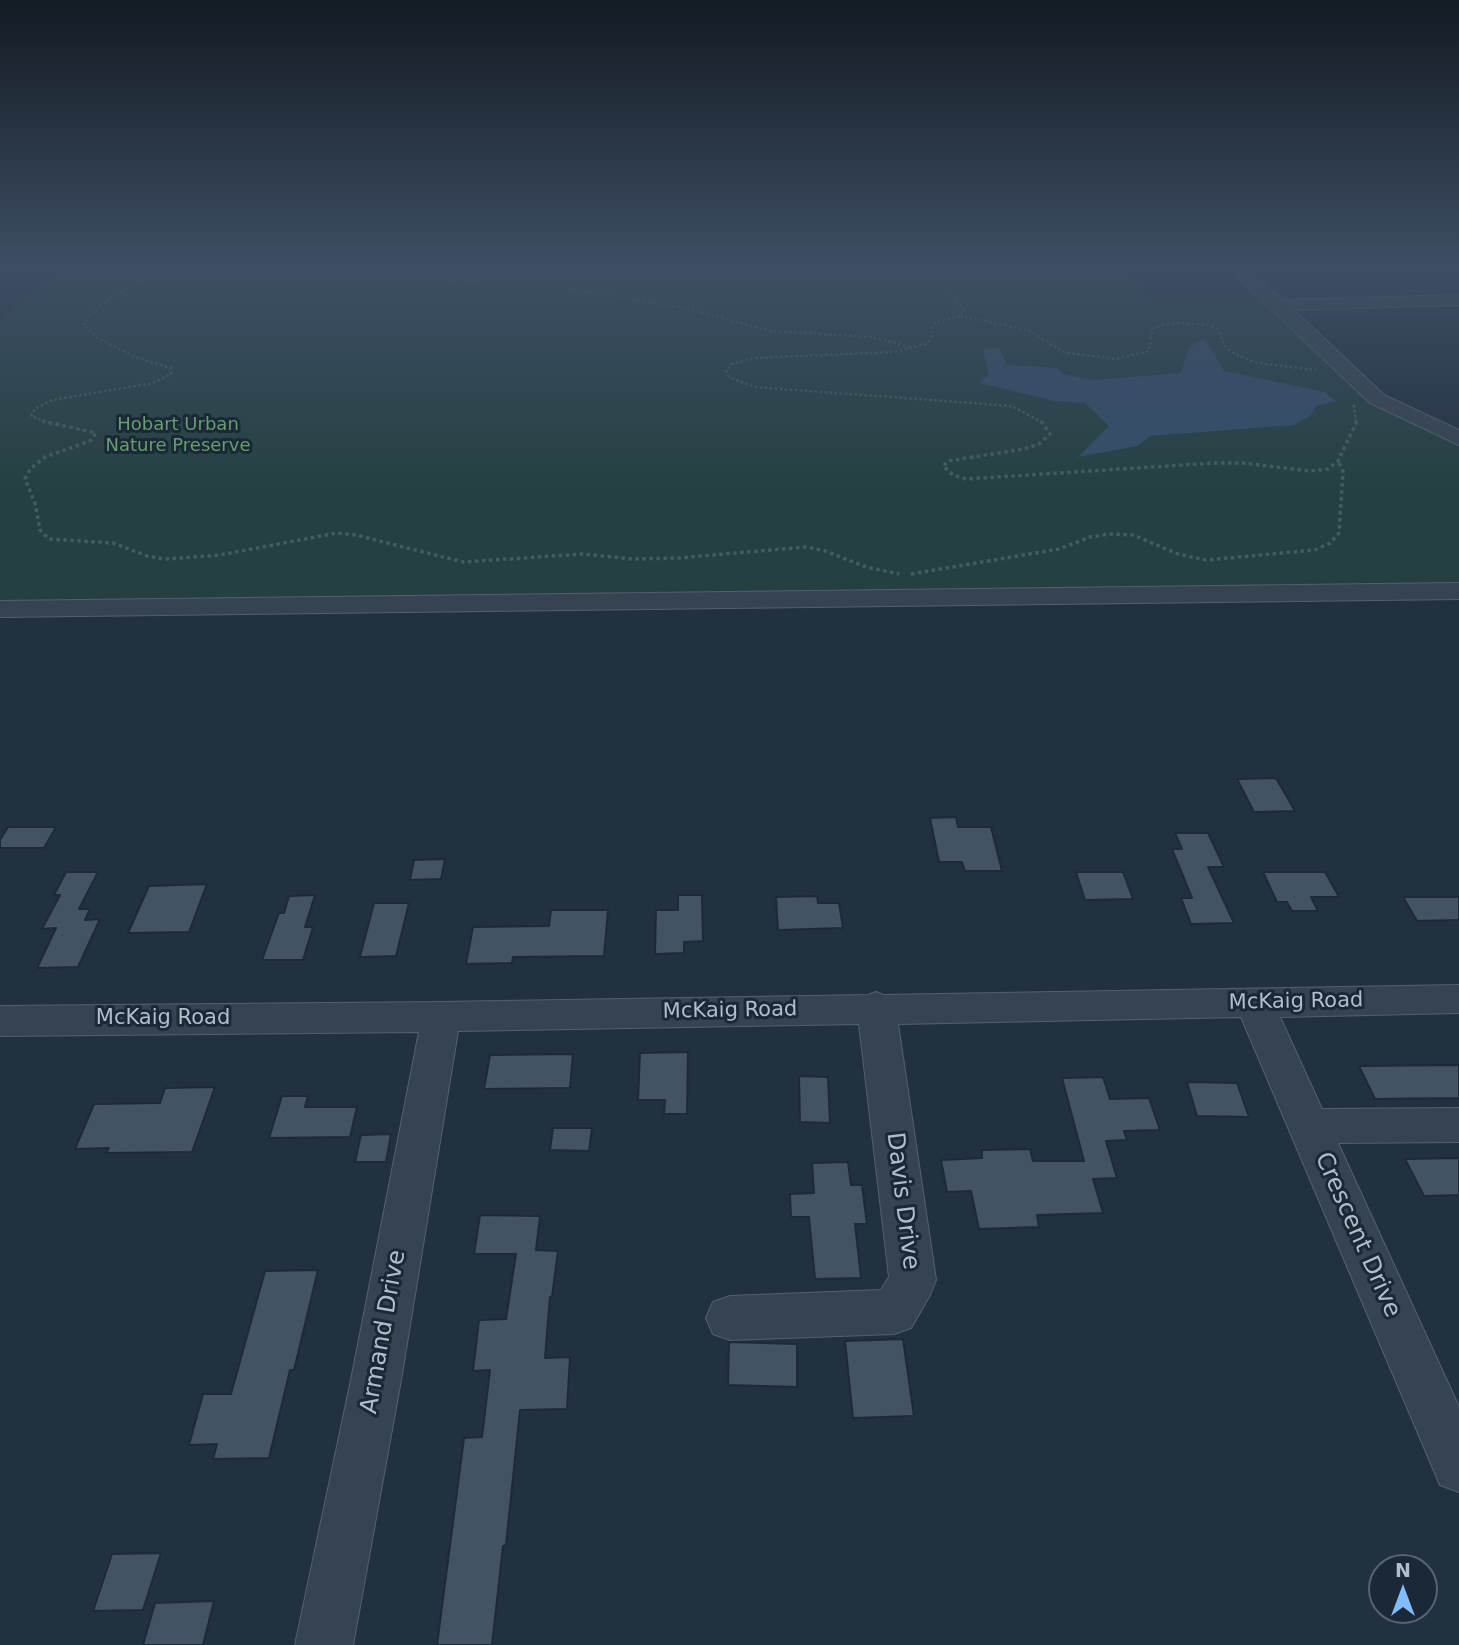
<!DOCTYPE html>
<html>
<head>
<meta charset="utf-8">
<style>
  body { margin:0 }
  #map { position:relative; width:1459px; height:1645px; overflow:hidden; background:#223140; font-family:"DejaVu Sans",sans-serif }
  canvas { display:block }
  .north { position:absolute; left:1368px; top:1554px; width:70px; height:70px; box-sizing:border-box; background:#1b2835; border:2px solid #576471; border-radius:50%; rotate:0deg; font-size:19px; font-weight:700; line-height:28px; text-align:center; color:#b2bdcb }
  .north::after { content:''; display:block; margin:auto; width:24px; height:32px; background:#83bbff; clip-path:polygon(50% 0,100% 100%,50% 72%,0 100%) }
</style>
</head>
<body>
<div id="map">
<canvas width="1459" height="1645"></canvas>
<div class="north">N</div>
</div>
<script>
const c = document.querySelector('canvas').getContext('2d');
c.lineJoin = 'round';
function fillPath(path, color) { c.fillStyle = color; c.fill(path, 'evenodd'); }
const shape = rows => new Path2D(rows.map(r => 'M' + r).join(''));
function trace(path, color, width, dash) { c.strokeStyle = color; c.lineWidth = width; c.lineCap = dash ? 'butt' : 'round'; c.setLineDash(dash || []); c.stroke(path); }
function label(font, color, halo, rows, align = 'center') {
  c.font = font + ' "DejaVu Sans",sans-serif'; c.lineWidth = 6; c.setLineDash([]); c.textBaseline = 'middle'; c.strokeStyle = halo; c.fillStyle = color; for (const [text, x, y, turn = 0] of rows) {
    c.save(); c.translate(x, y); c.rotate((+turn || 0) * Math.PI / 180); c.textAlign = isNaN(turn) ? turn : align; if (halo) c.strokeText(text, 0, 0); c.fillText(text, 0, 0); c.restore();
  }
}
fillPath(shape([
  [63,265,1123,265,1152,300,1272,299,1337,372,1372,399,1459,445,1459,587,0,609,0,319]
]), '#244041');
fillPath(shape([
  [1204,338,1224,371,1325,392,1336,401,1316,406,1310,416,1294,425,1150,436,1137,446,1078,457,1109,426,1085,403,1055,401,979,383,989,375,983,349,999,348,1007,365,1058,368,1062,374,1094,380,1181,373,1189,347]
]), '#344e69');
const building = shape([
  [1276,778,1295,811,1254,812,1237,779,1276,778],
  [956,817,958,827,991,827,1002,871,965,871,962,862,939,862,930,818,956,817],
  [8,827,56,827,44,848,0,848,0,840,8,827],
  [1175,833,1208,833,1224,867,1208,867,1234,923,1191,924,1181,898,1192,898,1172,849,1182,849,1175,833],
  [445,859,441,879,410,880,414,860,445,859],
  [66,872,98,872,79,909,90,909,85,920,100,919,78,967,37,968,56,928,42,929,60,895,54,895,66,872],
  [1076,872,1123,872,1133,899,1085,900,1076,872],
  [1263,872,1325,872,1339,897,1311,897,1318,911,1292,911,1287,902,1277,902,1263,872],
  [207,884,189,932,128,933,149,886,207,884],
  [315,895,305,927,313,927,303,960,262,960,279,913,284,913,289,896,315,895],
  [678,895,702,895,703,941,684,942,684,953,655,954,656,910,678,910,678,895],
  [817,896,818,903,839,903,843,928,778,930,776,897,817,896],
  [1403,897,1459,897,1459,920,1417,921,1403,897],
  [374,903,409,903,396,956,360,957,374,903],
  [551,910,608,910,604,956,513,957,512,963,466,964,473,927,549,926,551,910],
  [688,1052,687,1114,664,1114,665,1100,638,1100,640,1053,688,1052],
  [573,1054,570,1088,484,1089,490,1055,573,1054],
  [1459,1065,1459,1098,1375,1099,1359,1066,1459,1065],
  [799,1076,828,1077,830,1123,800,1122,799,1076],
  [1103,1077,1110,1099,1149,1098,1160,1130,1124,1131,1127,1140,1106,1141,1117,1178,1093,1179,1103,1213,1037,1215,1039,1227,979,1229,971,1191,947,1192,941,1160,982,1158,982,1150,1030,1149,1033,1161,1084,1161,1062,1078,1103,1077],
  [1187,1082,1237,1083,1249,1117,1197,1116,1187,1082],
  [215,1087,192,1152,106,1153,109,1148,75,1149,94,1104,160,1103,165,1088,215,1087],
  [282,1096,308,1096,305,1107,357,1107,350,1137,269,1138,282,1096],
  [553,1128,592,1128,589,1151,550,1150,553,1128],
  [391,1134,386,1162,355,1162,361,1135,391,1134],
  [1459,1158,1459,1195,1424,1196,1405,1159,1459,1158],
  [848,1162,851,1185,862,1185,867,1224,855,1224,861,1278,815,1279,809,1217,791,1217,790,1194,814,1193,812,1163,848,1162],
  [480,1215,540,1216,536,1250,558,1251,552,1297,550,1297,545,1358,570,1357,567,1409,520,1410,506,1545,503,1546,492,1645,437,1645,464,1438,482,1437,490,1370,473,1371,479,1320,506,1319,516,1254,474,1254,480,1215],
  [318,1270,294,1370,290,1370,269,1458,213,1459,217,1444,189,1445,203,1394,231,1394,265,1271,318,1270],
  [903,1339,914,1416,853,1418,845,1341,903,1339],
  [729,1342,797,1344,797,1387,728,1385,729,1342],
  [161,1553,143,1610,93,1611,112,1554,161,1553],
  [214,1601,203,1645,143,1645,155,1603,214,1601]
]);
fillPath(building, '#435364');
trace(building, '#1d2a37', 2);
const minor = shape([
  [1236,265,1252,265,1250,270,1283,300,1459,295,1459,305,1294,310,1384,395,1459,430,1459,445,1370,403,1235,275,1233,271,1236,265],
  [1459,583,1459,599,0,617,0,601,1459,583],
  [1459,985,1459,1013,1280,1017,1322,1109,1459,1108,1459,1142,1338,1143,1459,1407,1459,1492,1440,1485,1241,1017,898,1024,936,1280,930,1295,911,1328,894,1334,730,1340,713,1334,706,1318,713,1302,730,1296,881,1290,889,1277,859,1024,458,1031,401,1380,353,1645,295,1645,351,1380,419,1032,0,1036,0,1006,441,1002,868,995,876,992,883,995,1459,985]
]);
trace(minor, '#54606e', 2);
trace(shape([
  [543,265,542,273,549,281,566,288,681,307,770,331,872,337,911,347],
  [959,265,942,274,942,280,964,310,960,316,936,322,931,328,932,336,928,343,895,352,754,358,732,364,726,371,730,378,756,387,1012,406,1043,423],
  [960,316,1028,330,1064,352,1115,359,1149,351,1153,329,1160,326,1173,323,1201,324,1217,328,1225,346,1235,354,1258,363,1316,370],
  [1354,405,1356,423],
  [50,423,31,416,35,409,52,400,153,383,171,374,171,368,135,357,96,337,83,324,95,310,130,285,157,276,201,270,292,272,391,269,461,283,542,273]
]), '#425d5e', 2.5, [2.5, 2.5]);
trace(shape([
  [42,421,96,433,90,441,45,457,30,469,25,479,35,503,40,530,49,539,113,543,147,556,165,559,220,555,337,533,356,535,463,562,583,554,632,559,678,558,806,547,825,551,866,567,899,574],
  [1041,421,1050,434,1039,444,1024,449,948,461,943,466,953,475,966,479,1214,463,1243,463,1309,471,1328,469,1338,461,1357,421],
  [911,574,1059,549,1090,537,1110,534,1133,535,1178,554,1206,560,1315,550,1330,543,1339,533,1343,471,1338,461]
]), '#425d5e', 3.5, [3.5, 3.5]);
fillPath(minor, '#364350');
const sky = c.createLinearGradient(0, 0, 0, 495);
sky.addColorStop(0, '#131b23');
sky.addColorStop(0.54, '#3e4e64');
sky.addColorStop(1, '#3e4e6400');
c.fillStyle = sky;
c.fillRect(0, 0, 1459, 495);
label('18px', '#679e70', '#1b2835', [
  ["Hobart Urban",178,425],
  ["Nature Preserve",178,446]
]);
label('21px', '#b2bdcb', '#1b2835', [
  ["McKaig Road",1296,1002,-1],
  ["McKaig Road",730,1011,-1],
  ["McKaig Road",163,1019]
]);
label('24px', '#b2bdcb', '#1b2835', [
  ["Davis Drive",902,1201,83],
  ["Crescent Drive",1357,1235,66],
  ["Armand Drive",384,1332,-80]
]);
</script>
</body>
</html>
